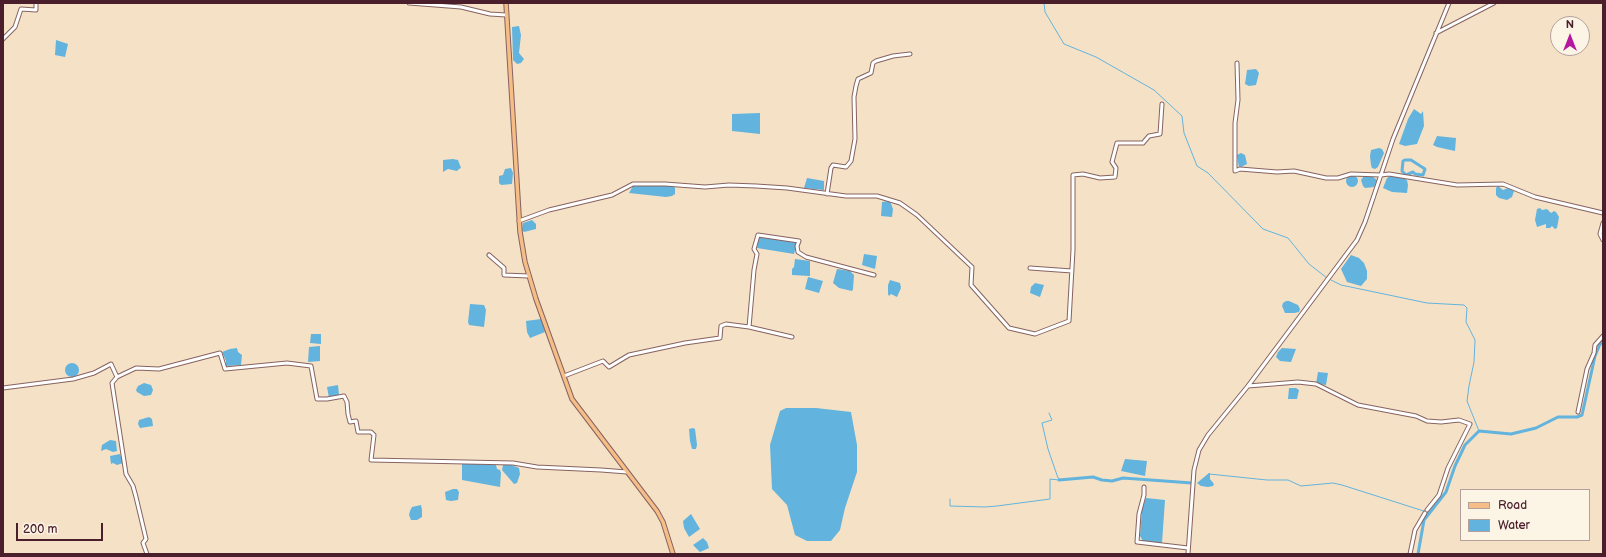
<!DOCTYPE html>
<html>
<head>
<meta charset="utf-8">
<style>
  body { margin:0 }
  #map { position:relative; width:1606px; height:557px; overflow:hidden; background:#f5e2c6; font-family:"Balsamiq Sans",sans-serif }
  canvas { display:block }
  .frame { position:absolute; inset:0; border:4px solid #4a1f2b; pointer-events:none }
  .legend { position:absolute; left:1460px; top:489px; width:130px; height:52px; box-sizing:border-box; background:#fcf5e5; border:1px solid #b59f9b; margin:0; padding:5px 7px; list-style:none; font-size:12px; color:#4a1f2b }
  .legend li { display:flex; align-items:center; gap:8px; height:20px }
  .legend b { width:20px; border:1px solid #b59f9b }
  .north { position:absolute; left:1550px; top:16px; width:40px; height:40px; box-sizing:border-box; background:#fcf5e5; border:1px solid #b59f9b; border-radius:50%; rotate:0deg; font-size:11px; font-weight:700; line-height:16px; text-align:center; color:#4a1f2b }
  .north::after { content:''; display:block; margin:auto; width:14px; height:18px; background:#b5179e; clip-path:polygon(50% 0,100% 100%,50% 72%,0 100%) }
  .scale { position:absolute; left:16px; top:523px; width:87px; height:18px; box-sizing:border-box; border:2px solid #4a1f2b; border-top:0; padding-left:5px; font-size:12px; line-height:14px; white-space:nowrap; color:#4a1f2b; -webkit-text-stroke:3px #fcf5e5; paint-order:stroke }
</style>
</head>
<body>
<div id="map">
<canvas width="1606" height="557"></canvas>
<div class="frame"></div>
<ul class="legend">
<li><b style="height:5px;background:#f6be86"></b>Road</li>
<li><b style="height:11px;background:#62b3dd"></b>Water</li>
</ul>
<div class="north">N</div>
<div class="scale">200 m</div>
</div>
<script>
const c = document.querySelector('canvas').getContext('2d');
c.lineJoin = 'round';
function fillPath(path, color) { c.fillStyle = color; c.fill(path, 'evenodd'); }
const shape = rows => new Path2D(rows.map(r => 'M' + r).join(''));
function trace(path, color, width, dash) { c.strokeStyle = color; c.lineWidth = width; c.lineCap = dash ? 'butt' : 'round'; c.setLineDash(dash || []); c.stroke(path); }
fillPath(shape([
  [519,26,521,35,519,53,524,59,521,63,517,64,513,60,512,27],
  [56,40,68,44,65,57,55,55],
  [1256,69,1259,73,1256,85,1249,86,1245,84,1247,70],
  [1414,109,1421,114,1423,111,1424,126,1417,144,1405,146,1399,144,1408,119],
  [760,113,760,134,732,131,732,114],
  [1437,136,1456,138,1455,151,1437,147,1433,145],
  [1379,148,1382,149,1384,153,1378,167,1375,169,1372,168,1371,165,1370,156,1371,150],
  [1241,153,1245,155,1247,164,1239,168,1237,155],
  [453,159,458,160,461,168,459,169,457,171,448,169,443,172,443,160],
  [511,168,513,173,512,184,501,185,499,183,499,176,503,175,505,169],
  '1346 181a6 6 0 1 1 12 0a6 6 0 1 1-12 0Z',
  [1364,176,1373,177,1377,180,1374,187,1365,188,1363,186,1361,180],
  [1390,176,1400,177,1407,180,1408,185,1407,193,1392,192,1383,188,1387,178],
  [807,178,824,181,824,190,804,188],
  [645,185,673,186,675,188,675,194,672,196,666,197,629,193,633,186],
  [1498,186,1503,190,1508,188,1514,191,1512,197,1507,200,1499,198,1496,195,1496,188],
  [890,201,893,209,892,217,881,216,882,202],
  [1540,208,1542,210,1547,209,1551,213,1554,211,1556,212,1559,217,1557,228,1555,229,1552,226,1550,228,1546,228,1546,224,1537,227,1535,220,1537,209],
  [532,220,536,224,536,229,524,232,522,230,523,223],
  [759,236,797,242,794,254,757,248],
  [864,254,877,256,875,269,862,265],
  [1351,255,1359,258,1364,263,1367,271,1367,279,1361,286,1347,282,1341,269],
  [795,259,810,261,810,276,792,275,792,269,794,267],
  [837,269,850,271,854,275,853,289,852,291,839,288,833,283],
  [808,277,823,281,819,293,805,289],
  [890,280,900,283,901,288,897,297,891,294,889,296,888,294,888,285],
  [1035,283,1044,285,1040,297,1030,293,1031,287],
  [1286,301,1289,301,1298,305,1300,309,1299,312,1294,313,1285,313,1282,306,1283,303],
  [470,304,484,305,486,310,484,327,469,325,468,322],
  [541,319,545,332,530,338,527,332,526,321],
  [311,334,321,334,321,344,310,343],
  [320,346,320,361,308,362,309,347],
  [237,348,238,352,242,355,241,365,226,366,226,361,222,352,230,349],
  [1282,348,1296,349,1291,362,1280,361,1276,357,1278,352],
  '65 370a7 7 0 1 1 14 0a7 7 0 1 1-14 0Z',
  [1318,372,1328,373,1326,385,1316,384],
  [144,383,151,385,153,390,151,395,144,396,137,392,136,390,138,386],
  [338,385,339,395,329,398,327,387],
  [1289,388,1296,388,1299,390,1297,399,1288,399],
  [786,408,816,408,851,412,857,445,857,472,845,508,840,530,831,541,807,541,795,535,787,505,772,489,770,445,780,411],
  [149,417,152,419,153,426,140,428,138,424,139,420],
  [693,428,695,429,697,445,696,449,692,449,690,441,689,429],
  [110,440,116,441,117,451,113,452,106,449,101,451,102,445],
  [120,454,123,463,117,465,113,463,111,464,110,456],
  [1125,459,1147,461,1145,476,1121,471],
  [462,463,496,465,497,469,500,470,501,473,500,487,462,480],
  [509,464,519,468,520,474,517,483,514,484,502,470,503,465],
  [1209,473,1210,473,1210,479,1214,484,1213,486,1208,487,1201,486,1197,483],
  [453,489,457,489,459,492,458,500,451,501,446,500,445,492],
  [1146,498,1165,500,1162,543,1143,541,1140,536,1142,510],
  [421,505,422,510,422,517,417,520,411,520,409,515,410,511,412,507],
  [691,514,700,529,689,537,684,528,683,521],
  [703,538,707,542,709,548,700,552,693,545]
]), '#62b3dd');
trace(shape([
  [1044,3,1045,12,1064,44,1096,57,1154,90,1182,116,1184,133,1197,166,1208,173,1263,229,1288,238,1309,264,1327,278],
  [1331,280,1341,285,1427,303,1464,305,1467,308,1466,322,1475,340,1474,362,1469,386,1467,401,1479,431],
  [1049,413,1052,420,1042,423,1048,449,1058,478,1062,480],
  [1209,474,1267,480,1288,480,1301,486,1333,483,1342,485,1430,513],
  [950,499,950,506,985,507,997,506,1050,499,1050,479,1059,480]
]), '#62b3dd', 1);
trace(shape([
  [1405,160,1411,160,1425,169,1423,175,1415,174,1413,172,1406,175,1402,171,1403,161,1405,160],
  [1059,480,1093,477,1102,480,1112,481,1123,478,1192,483],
  [1418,554,1424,520,1446,492,1455,466,1465,445,1479,431,1511,434,1536,428,1558,417,1577,417,1582,415,1595,356,1600,344,1603,342]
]), '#62b3dd', 3);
const minor = shape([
  [409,3,461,7,490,14,506,15],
  [1436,33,1494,3],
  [3,39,15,27,21,9,36,10,36,3],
  [1237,63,1238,100,1235,123,1235,171,1240,169,1277,172,1294,171,1326,178,1338,178,1351,174,1381,175,1389,174,1457,185,1503,184,1535,197,1603,213],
  [827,194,831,168,833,165,846,167,851,161,855,139,854,97,856,86,858,79,871,73,873,63,876,61,893,56,910,54],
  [519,221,549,210,612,195,633,184,665,184,705,187,729,185,756,186,787,188,846,196,877,196,900,203,917,215,972,267,971,285,1009,328,1035,334,1069,321,1073,250,1073,175,1083,174,1100,178,1115,177,1116,168,1112,162,1117,143,1143,143,1149,136,1160,134,1162,104],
  [1603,223,1600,234,1603,240],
  [489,255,504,268,504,275,529,276],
  [1030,268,1072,271],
  [749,327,792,337],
  [564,376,603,361,609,367,629,355,685,343,720,338,721,326,726,324,749,327,754,270,757,254,754,249,758,235,799,241,797,246,798,252,806,257,874,275],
  [117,377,136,368,159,369,220,353,225,369,287,363,311,366,317,399,327,399,344,396,347,402,348,414,350,422,356,421,358,432,371,432,374,435,371,460,513,463,537,467,601,470,627,472],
  [1248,386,1298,382,1316,384,1358,405,1416,416,1427,421,1441,422,1459,420,1470,424,1448,468,1439,495,1427,510],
  [3,388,73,379,94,373,111,364,117,377,112,383,126,474,133,486,136,497,146,539,143,543,147,554],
  [1578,412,1587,369,1594,353,1595,345,1603,336],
  [1144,487,1144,495,1139,514,1137,542,1188,548],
  [1188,554,1194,470,1199,450,1208,435,1248,386,1357,240,1365,222,1393,139,1449,3],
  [1410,554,1415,530,1425,513]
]);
const major = shape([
  [506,3,520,232,525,262,536,299,572,399,657,511,663,522,673,554]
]);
trace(minor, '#866361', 5);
trace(major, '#866361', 5.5);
trace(minor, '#fff', 3);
trace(major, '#f6be86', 3.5);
</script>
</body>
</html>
